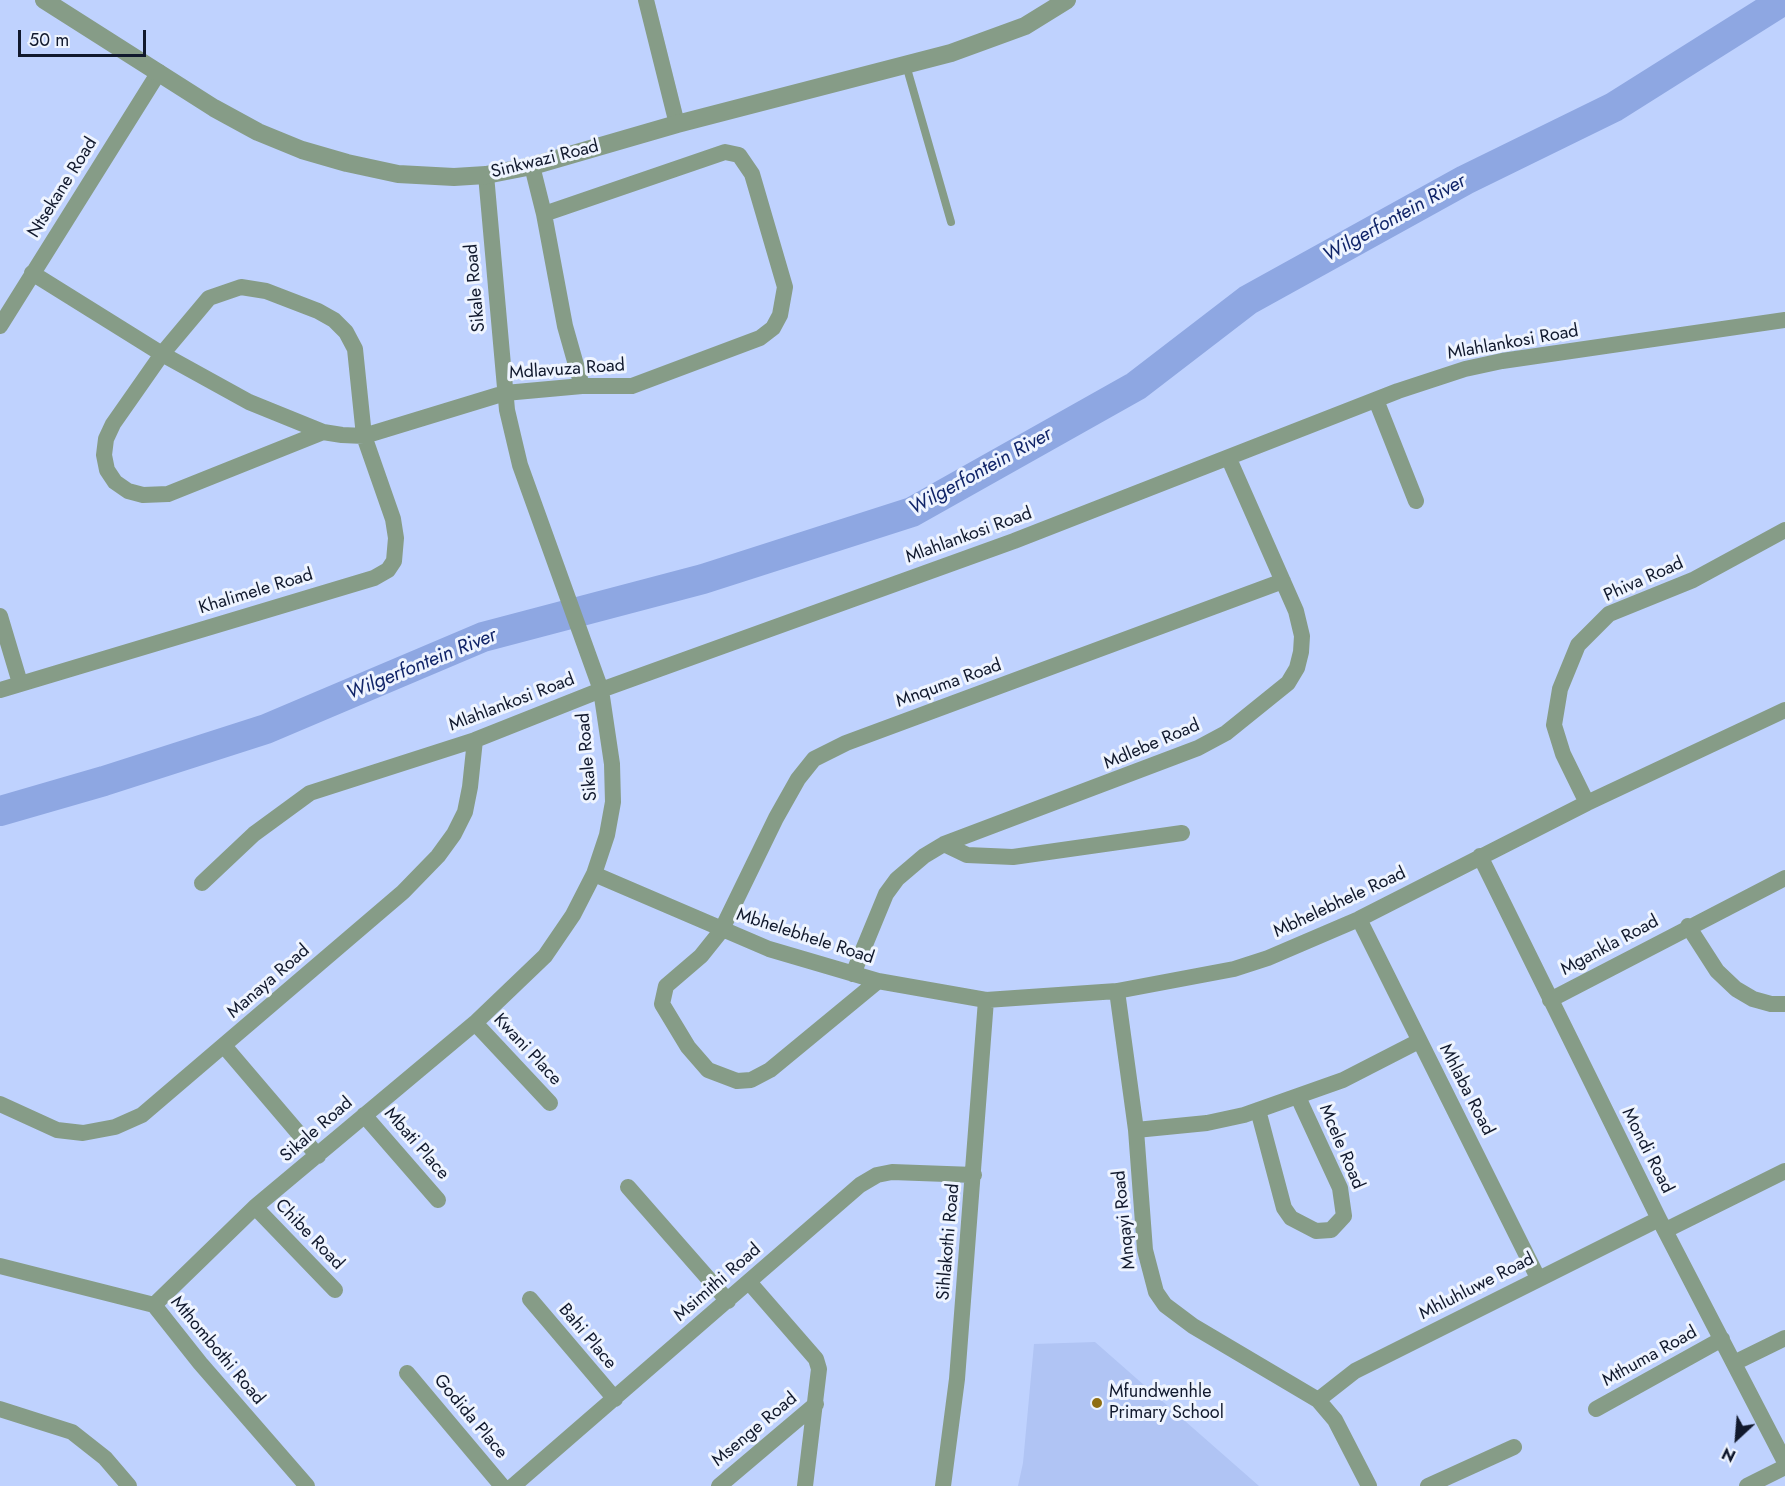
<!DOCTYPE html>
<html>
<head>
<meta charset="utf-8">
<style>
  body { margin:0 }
  #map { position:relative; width:1785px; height:1486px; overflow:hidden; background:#bfd2fe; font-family:Jost,sans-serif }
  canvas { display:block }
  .north { position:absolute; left:1707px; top:1408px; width:60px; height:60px; -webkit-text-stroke:4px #eef4ff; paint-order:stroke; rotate:206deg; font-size:16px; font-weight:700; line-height:24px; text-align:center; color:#11192d }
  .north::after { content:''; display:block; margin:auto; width:21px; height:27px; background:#11192d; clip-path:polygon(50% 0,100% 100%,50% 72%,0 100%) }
  .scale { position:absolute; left:18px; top:30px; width:128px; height:27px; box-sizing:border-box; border:3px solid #11192d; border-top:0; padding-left:8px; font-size:18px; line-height:21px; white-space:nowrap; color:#11192d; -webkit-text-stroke:4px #eef4ff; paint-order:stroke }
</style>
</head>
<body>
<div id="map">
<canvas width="1785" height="1486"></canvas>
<div class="north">N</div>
<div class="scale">50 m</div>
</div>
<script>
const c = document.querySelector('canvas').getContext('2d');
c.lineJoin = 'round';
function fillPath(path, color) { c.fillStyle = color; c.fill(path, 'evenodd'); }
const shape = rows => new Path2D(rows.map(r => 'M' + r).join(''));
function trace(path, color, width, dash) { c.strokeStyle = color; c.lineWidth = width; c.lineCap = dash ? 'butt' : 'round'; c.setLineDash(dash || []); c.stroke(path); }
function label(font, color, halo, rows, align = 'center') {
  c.font = font + ' Jost,sans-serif'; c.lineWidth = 6; c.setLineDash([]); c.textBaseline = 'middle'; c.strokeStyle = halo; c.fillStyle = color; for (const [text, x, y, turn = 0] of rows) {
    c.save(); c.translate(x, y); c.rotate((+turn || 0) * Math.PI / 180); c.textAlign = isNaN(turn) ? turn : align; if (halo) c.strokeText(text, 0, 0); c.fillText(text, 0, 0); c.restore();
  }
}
fillPath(shape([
  [1095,1342,1259,1486,1018,1486,1023,1463,1034,1344]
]), '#b0c4f4');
trace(shape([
  [0,811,104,781,266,729,483,637,703,579,912,512,1136,386,1248,300,1465,180,1614,107,1784,0]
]), '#8ea7e2', 30);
trace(shape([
  [906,65,951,222]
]), '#869c87', 8);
trace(shape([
  [646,0,677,124],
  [544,214,565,326,582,386],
  [32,273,162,354,249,402,323,432,342,435,364,436,505,393,582,386,632,386,760,338,773,328,780,315,785,287,752,174,739,155,725,152,544,214,532,166],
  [0,326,159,72],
  [1376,400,1416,501],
  [0,616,20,683],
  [0,690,374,578,388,570,394,561,396,538,393,519,364,436,355,349,346,332,334,320,318,311,266,291,241,287,209,298,162,354,113,424,106,439,104,455,107,470,115,482,128,491,143,495,168,494,323,432],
  [1587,803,1563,754,1554,725,1560,689,1578,645,1609,614,1693,580,1785,530],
  [944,844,967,855,1013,857,1182,833],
  [1480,856,1659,1219,1785,1462],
  [594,874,769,949,878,981,986,1000,1117,991,1234,969,1268,958,1359,919,1587,803,1785,710],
  [202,883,254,834,310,793,475,740,601,690,1014,541,1398,391,1465,369,1502,361,1785,320],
  [1359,919,1538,1278],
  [1688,926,1717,971,1736,989,1753,999,1771,1004,1785,1004],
  [853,974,886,894,897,879,924,856,944,844,1198,748,1226,733,1288,683,1297,668,1301,652,1302,636,1296,611,1229,459],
  [878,981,770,1070,751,1080,737,1081,708,1070,688,1047,662,1004,666,986,701,956,721,931,776,818,798,779,814,759,846,743,1283,581],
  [1117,991,1136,1130,1145,1250,1156,1292,1165,1305,1193,1326,1318,1400,1335,1420,1369,1486],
  [1550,1000,1785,878],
  [475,1023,550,1103],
  [225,1047,318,1156],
  [0,1104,57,1130,83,1133,115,1127,142,1115,403,892,438,856,454,834,465,812,470,787,475,740],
  [1258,1110,1284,1208,1291,1218,1316,1231,1331,1230,1344,1216,1340,1188,1298,1097],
  [364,1115,438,1200],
  [1136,1130,1207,1123,1244,1115,1343,1080,1419,1041],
  [628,1187,728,1301],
  [255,1207,335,1290],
  [1666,1230,1785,1171],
  [0,1266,154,1305,200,1363,307,1486],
  [749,1282,816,1359,819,1369,805,1486],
  [530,1299,615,1399],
  [154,1305,255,1207,475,1023,545,956,573,915,594,874,607,835,613,802,612,764,601,690,520,465,507,410,486,175],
  [1734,1363,1785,1338],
  [407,1373,502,1486],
  [1318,1400,1355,1371,1659,1219],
  [0,1409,72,1432,105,1458,129,1486],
  [1596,1409,1722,1339],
  [513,1486,860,1185,877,1175,892,1172,974,1175],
  [719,1486,816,1404],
  [943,1486,957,1379,986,1000],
  [1428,1486,1514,1447],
  [1747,1486,1785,1467]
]), '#869c87', 16);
trace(shape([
  [44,0,214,108,258,132,302,150,347,163,398,174,454,177,486,175,532,166,677,124,951,53,1025,26,1067,0]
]), '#869c87', 18);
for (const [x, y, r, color] of [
  [1097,1403,6,"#8f6e13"]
]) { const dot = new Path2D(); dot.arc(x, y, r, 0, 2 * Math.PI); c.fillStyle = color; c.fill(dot); trace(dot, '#eef4ff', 2); }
label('18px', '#11192d', '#eef4ff', [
  ["Sinkwazi Road",545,160,-14],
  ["Ntsekane Road",63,188,-58],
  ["Sikale Road",476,288,-95],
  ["Mlahlankosi Road",1513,343,-10],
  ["Mdlavuza Road",567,370,-4],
  ["Mlahlankosi Road",969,536,-20],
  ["Phiva Road",1644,580,-24],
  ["Khalimele Road",256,592,-17],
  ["Mnquma Road",949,684,-20],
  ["Mlahlankosi Road",512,703,-21],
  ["Mdlebe Road",1152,745,-23],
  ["Sikale Road",588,757,-95],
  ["Mbhelebhele Road",1340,903,-25],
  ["Mbhelebhele Road",805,937,18],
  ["Mgankla Road",1610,946,-28],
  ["Manaya Road",269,982,-41],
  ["Kwani Place",527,1050,47],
  ["Mhlaba Road",1466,1090,63],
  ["Sikale Road",317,1130,-41],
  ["Mbati Place",416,1144,49],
  ["Mcele Road",1341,1147,67],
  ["Mondi Road",1647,1151,63],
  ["Mnqayi Road",1125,1220,-96],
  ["Chibe Road",309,1235,46],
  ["Sihlakothi Road",949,1242,-85],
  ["Msimithi Road",718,1283,-41],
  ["Mhluhluwe Road",1477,1287,-27],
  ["Bahi Place",587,1337,50],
  ["Mthombothi Road",217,1351,50],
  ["Mthuma Road",1650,1357,-29],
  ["Godida Place",470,1417,50],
  ["Msenge Road",755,1430,-40]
]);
label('18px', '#11192d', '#eef4ff', [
  ["Mfundwenhle",1109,1393],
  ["Primary School",1109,1414]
], 'left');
label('italic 20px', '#112569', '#eef4ff', [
  ["Wilgerfontein River",1395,219,-29],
  ["Wilgerfontein River",981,472,-29],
  ["Wilgerfontein River",422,665,-22]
]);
</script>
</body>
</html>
